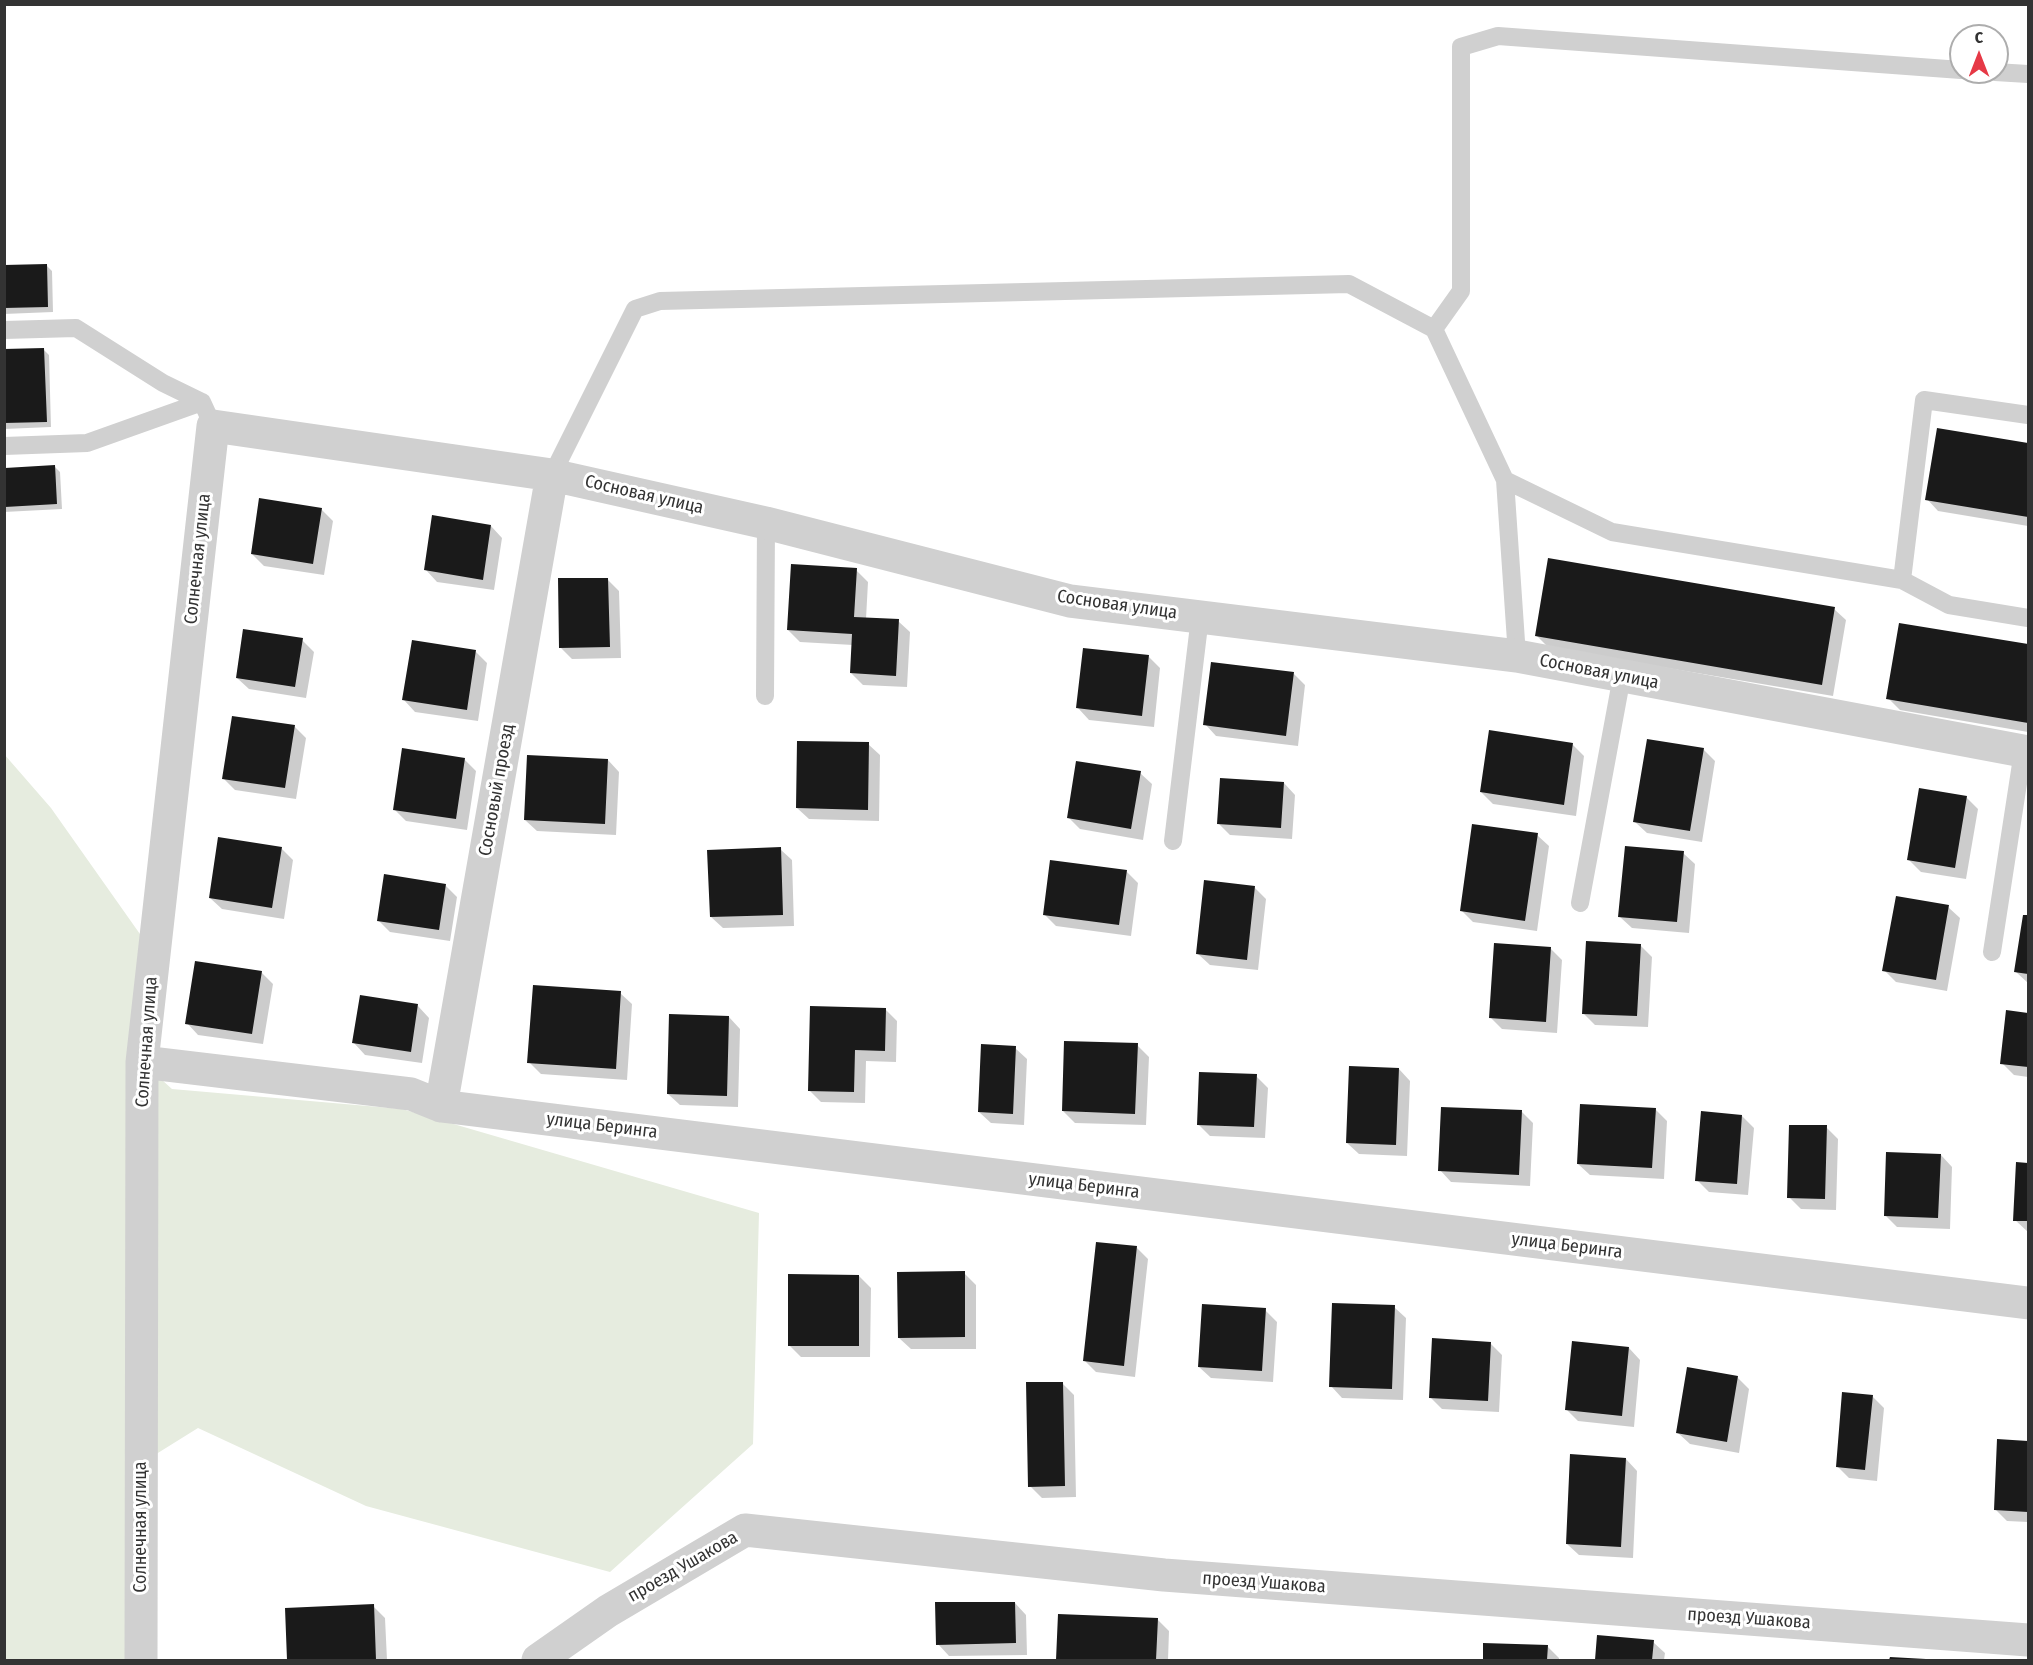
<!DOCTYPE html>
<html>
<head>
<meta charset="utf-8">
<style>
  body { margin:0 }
  #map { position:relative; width:2033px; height:1665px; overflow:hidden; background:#fff; font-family:"Fira Sans Condensed",sans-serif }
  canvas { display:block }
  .frame { position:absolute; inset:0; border:6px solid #333; pointer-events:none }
  .north { position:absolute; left:1949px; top:24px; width:60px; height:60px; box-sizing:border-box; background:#fff; border:2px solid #adadad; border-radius:50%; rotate:0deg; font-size:16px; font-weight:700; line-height:24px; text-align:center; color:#333 }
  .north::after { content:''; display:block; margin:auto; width:21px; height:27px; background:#e63946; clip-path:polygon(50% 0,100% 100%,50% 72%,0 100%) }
</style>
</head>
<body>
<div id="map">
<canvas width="2033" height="1665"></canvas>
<div class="frame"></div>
<div class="north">С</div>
</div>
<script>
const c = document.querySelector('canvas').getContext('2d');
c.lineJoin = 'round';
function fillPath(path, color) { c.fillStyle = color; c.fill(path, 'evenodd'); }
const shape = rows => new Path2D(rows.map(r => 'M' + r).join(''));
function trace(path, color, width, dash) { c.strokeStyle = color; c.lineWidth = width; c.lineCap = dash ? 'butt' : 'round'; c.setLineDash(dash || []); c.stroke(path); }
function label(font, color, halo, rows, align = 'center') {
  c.font = font + ' "Fira Sans Condensed",sans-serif'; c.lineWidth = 6; c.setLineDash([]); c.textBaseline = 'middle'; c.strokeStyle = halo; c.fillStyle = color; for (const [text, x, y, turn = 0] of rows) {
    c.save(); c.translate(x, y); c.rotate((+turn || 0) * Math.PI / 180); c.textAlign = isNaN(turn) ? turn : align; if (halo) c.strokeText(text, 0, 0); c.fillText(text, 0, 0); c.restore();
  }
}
fillPath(shape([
  [4,754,51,808,147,944,142,1062,172,1089,402,1109,759,1213,753,1444,610,1572,366,1506,198,1428,145,1461,145,1660,5,1660]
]), '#e6ecdf');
fillPath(shape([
  [46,265,52,271,53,312,4,314,4,267],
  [43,349,49,355,51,427,4,429,4,351],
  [1938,429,2028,445,2028,526,1938,511,1927,499],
  [55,467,60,472,62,509,4,512,4,469],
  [321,509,333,521,324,575,264,566,252,554],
  [491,526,502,538,494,590,437,582,426,570],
  [856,570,868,582,866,619,898,621,910,632,907,687,863,685,851,673,853,645,800,642,788,630],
  [607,579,619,591,621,658,572,659,561,648],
  [1834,609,1846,620,1833,696,1549,648,1537,636],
  [1900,624,2028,646,2028,732,1900,710,1888,698],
  [302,640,314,652,306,698,249,689,237,678],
  [476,652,487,663,478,721,415,712,404,700],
  [1148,656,1160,668,1154,727,1089,720,1078,708],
  [1294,674,1305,685,1298,746,1216,736,1205,724],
  [294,726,306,738,296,799,235,790,224,779],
  [868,744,880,755,879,821,809,819,797,808],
  [1572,744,1584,756,1576,816,1493,804,1481,792],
  [1703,749,1715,761,1702,842,1647,833,1635,822],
  [464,759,476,771,467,830,406,821,394,809],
  [608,760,619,772,616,835,537,831,525,820],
  [1140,773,1152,784,1143,840,1080,829,1069,818],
  [1284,783,1295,795,1292,839,1230,835,1218,823],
  [1966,797,1978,809,1966,879,1921,872,1909,860],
  [1537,835,1549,846,1537,931,1473,922,1462,911],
  [281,848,293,860,284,919,222,909,210,898],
  [780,849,792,860,794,926,723,928,711,917],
  [1683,853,1695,864,1689,933,1632,928,1620,917],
  [1126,871,1138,883,1131,936,1056,926,1044,914],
  [445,885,457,897,450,941,390,932,378,920],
  [1254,887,1266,899,1258,970,1210,965,1198,954],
  [1948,907,1960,918,1947,991,1896,982,1884,970],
  [2024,916,2028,917,2028,983,2016,972],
  [1640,945,1652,957,1648,1027,1595,1025,1583,1013],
  [1550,948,1562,960,1557,1033,1502,1029,1491,1018],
  [261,972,273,984,263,1044,198,1035,187,1023],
  [620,993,632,1004,627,1080,541,1074,529,1062],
  [418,1006,429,1018,422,1063,365,1055,354,1043],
  [885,1009,897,1021,896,1062,866,1061,865,1103,821,1102,809,1090],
  [2008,1012,2028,1014,2028,1077,2014,1075,2002,1063],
  [729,1017,740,1029,738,1107,680,1105,668,1094],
  [1137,1045,1149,1057,1146,1125,1075,1123,1063,1111],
  [1015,1048,1027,1059,1024,1125,991,1123,979,1112],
  [1399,1069,1410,1081,1407,1156,1359,1154,1347,1143],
  [1256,1076,1268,1088,1265,1138,1210,1136,1198,1124],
  [1655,1109,1667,1121,1664,1179,1590,1175,1578,1164],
  [1522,1112,1533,1123,1530,1186,1451,1182,1440,1170],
  [1742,1116,1754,1128,1748,1195,1709,1192,1697,1180],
  [1826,1127,1838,1139,1836,1210,1801,1209,1789,1197],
  [1941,1155,1952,1167,1950,1229,1897,1227,1885,1215],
  [2017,1164,2028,1164,2028,1232,2015,1220],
  [1136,1247,1148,1259,1135,1377,1096,1372,1085,1361],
  [964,1273,976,1285,976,1349,911,1349,899,1338],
  [859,1276,871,1288,870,1357,801,1357,789,1345],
  [1394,1307,1406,1318,1403,1400,1342,1398,1331,1386],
  [1265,1310,1277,1322,1273,1382,1211,1378,1199,1367],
  [1491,1344,1502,1355,1499,1412,1442,1409,1430,1397],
  [1629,1348,1640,1360,1634,1427,1578,1421,1567,1410],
  [1737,1377,1749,1389,1739,1453,1690,1444,1678,1433],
  [1062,1383,1074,1395,1076,1497,1042,1498,1030,1486],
  [1872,1396,1884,1408,1877,1481,1849,1478,1837,1466],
  [1998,1441,2028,1442,2028,1522,2007,1521,1995,1509],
  [1626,1459,1637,1471,1633,1558,1579,1555,1567,1544],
  [1015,1603,1026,1615,1027,1655,949,1656,938,1644],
  [373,1606,385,1618,387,1660,288,1660,287,1609],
  [1060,1615,1157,1619,1169,1631,1168,1660,1058,1660],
  [1598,1637,1653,1642,1665,1653,1664,1660,1596,1660],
  [1485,1645,1547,1646,1559,1658,1559,1660,1485,1660]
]), '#0003');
fillPath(shape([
  [47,264,48,307,4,308,4,265],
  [44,348,47,422,4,423,4,349],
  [1937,428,2028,443,2028,517,1925,500],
  [55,465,57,504,5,507,5,468],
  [259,498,322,508,313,564,251,554],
  [432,515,491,525,483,580,424,570],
  [1548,558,1835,607,1822,685,1535,636],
  [791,564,857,568,854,617,899,619,896,676,850,673,852,634,787,630],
  [558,578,608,578,610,647,559,648],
  [1899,623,2028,644,2028,723,1886,699],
  [243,629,303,638,295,687,236,678],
  [412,640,476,650,467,710,402,700],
  [1083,648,1149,655,1142,716,1076,708],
  [1211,662,1294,672,1286,736,1203,725],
  [232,716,295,725,285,788,222,779],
  [1489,730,1573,743,1564,805,1480,792],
  [1647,739,1704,748,1690,831,1633,822],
  [797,741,869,742,868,810,796,808],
  [402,748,465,758,456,819,393,810],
  [527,755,608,759,605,824,524,820],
  [1076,761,1141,771,1131,829,1067,818],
  [1220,778,1284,782,1281,828,1217,824],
  [1919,788,1967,796,1955,868,1907,860],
  [1472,824,1538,833,1525,921,1460,911],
  [218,837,282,847,272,908,209,898],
  [1625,846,1684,851,1677,922,1618,917],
  [781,847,783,915,710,917,707,850],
  [1050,860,1127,870,1119,925,1043,915],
  [384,874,446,884,439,930,377,921],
  [1204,880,1255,886,1247,960,1196,954],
  [1896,896,1949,905,1936,980,1882,971],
  [2023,915,2028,915,2028,974,2014,972],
  [1586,941,1641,944,1637,1016,1582,1014],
  [1494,943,1551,947,1546,1022,1489,1018],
  [195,961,262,971,252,1034,185,1024],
  [533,985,621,991,616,1069,527,1063],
  [360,995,418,1004,411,1052,352,1043],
  [810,1006,886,1008,885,1051,855,1050,854,1092,808,1091],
  [2006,1010,2028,1013,2028,1067,2000,1064],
  [669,1014,729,1016,727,1096,667,1094],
  [1064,1041,1138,1043,1135,1114,1062,1111],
  [981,1044,1016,1046,1013,1114,978,1112],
  [1349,1066,1399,1068,1396,1145,1346,1143],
  [1199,1072,1257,1074,1254,1127,1197,1125],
  [1580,1104,1656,1108,1652,1168,1577,1164],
  [1441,1107,1522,1110,1519,1175,1438,1171],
  [1701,1111,1742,1115,1737,1184,1695,1181],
  [1789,1125,1827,1125,1825,1199,1787,1198],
  [1886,1152,1941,1154,1938,1218,1884,1216],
  [2016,1162,2028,1163,2028,1221,2013,1221],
  [1096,1242,1137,1246,1124,1366,1083,1361],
  [965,1271,965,1337,898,1338,897,1272],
  [788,1274,859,1275,859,1346,788,1346],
  [1332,1303,1395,1305,1392,1389,1329,1387],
  [1202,1304,1266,1308,1262,1371,1198,1367],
  [1432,1338,1491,1342,1488,1401,1429,1398],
  [1572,1341,1629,1347,1622,1416,1565,1410],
  [1687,1367,1738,1376,1727,1442,1676,1433],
  [1026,1382,1063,1382,1065,1486,1028,1487],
  [1842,1392,1873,1395,1865,1470,1836,1467],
  [1997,1439,2028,1441,2028,1512,1994,1510],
  [1570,1454,1626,1458,1621,1547,1566,1544],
  [935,1602,1015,1602,1016,1643,936,1645],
  [374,1604,376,1660,287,1660,285,1608],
  [1058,1614,1158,1618,1156,1660,1056,1660],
  [1597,1635,1654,1640,1652,1660,1595,1660],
  [1483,1643,1548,1645,1547,1660,1483,1660],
  [1890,1657,1926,1659,1926,1660,1889,1660]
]), '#1a1a1a');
trace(shape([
  [1995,72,2028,74],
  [1434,329,1461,291,1461,47,1498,36,1961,70],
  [4,330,76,328,163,383,202,402,213,426],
  [4,446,87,443,202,402],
  [552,475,635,309,660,301,1349,284,1434,329,1505,480,1517,656],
  [1505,480,1612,532,1902,580,1924,400,2028,415],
  [1902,580,1949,605,2028,618],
  [765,696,766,523],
  [1173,841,1200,617],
  [1580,903,1622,676],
  [1992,952,2023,751]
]), '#d0d0d0', 18);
trace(shape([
  [142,1062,411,1094,441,1106,2028,1303],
  [441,1106,552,475],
  [141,1660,142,1062,213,426,552,475,766,523,1070,601,1517,656,2028,752],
  [538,1660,608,1611,745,1530,1164,1575,2028,1640]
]), '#d0d0d0', 33);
label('18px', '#333', '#fff', [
  ["Сосновая улица",644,495,13],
  ["Солнечная улица",198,559,-84],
  ["Сосновая улица",1117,605,8],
  ["Сосновая улица",1599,672,11],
  ["Сосновый проезд",497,790,-80],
  ["Солнечная улица",147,1042,-86],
  ["улица Беринга",602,1126,7],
  ["улица Беринга",1084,1186,7],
  ["улица Беринга",1567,1246,7],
  ["Солнечная улица",141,1527,-90],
  ["проезд Ушакова",683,1567,-30],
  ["проезд Ушакова",1264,1583,4],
  ["проезд Ушакова",1749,1619,4]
]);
</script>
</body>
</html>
